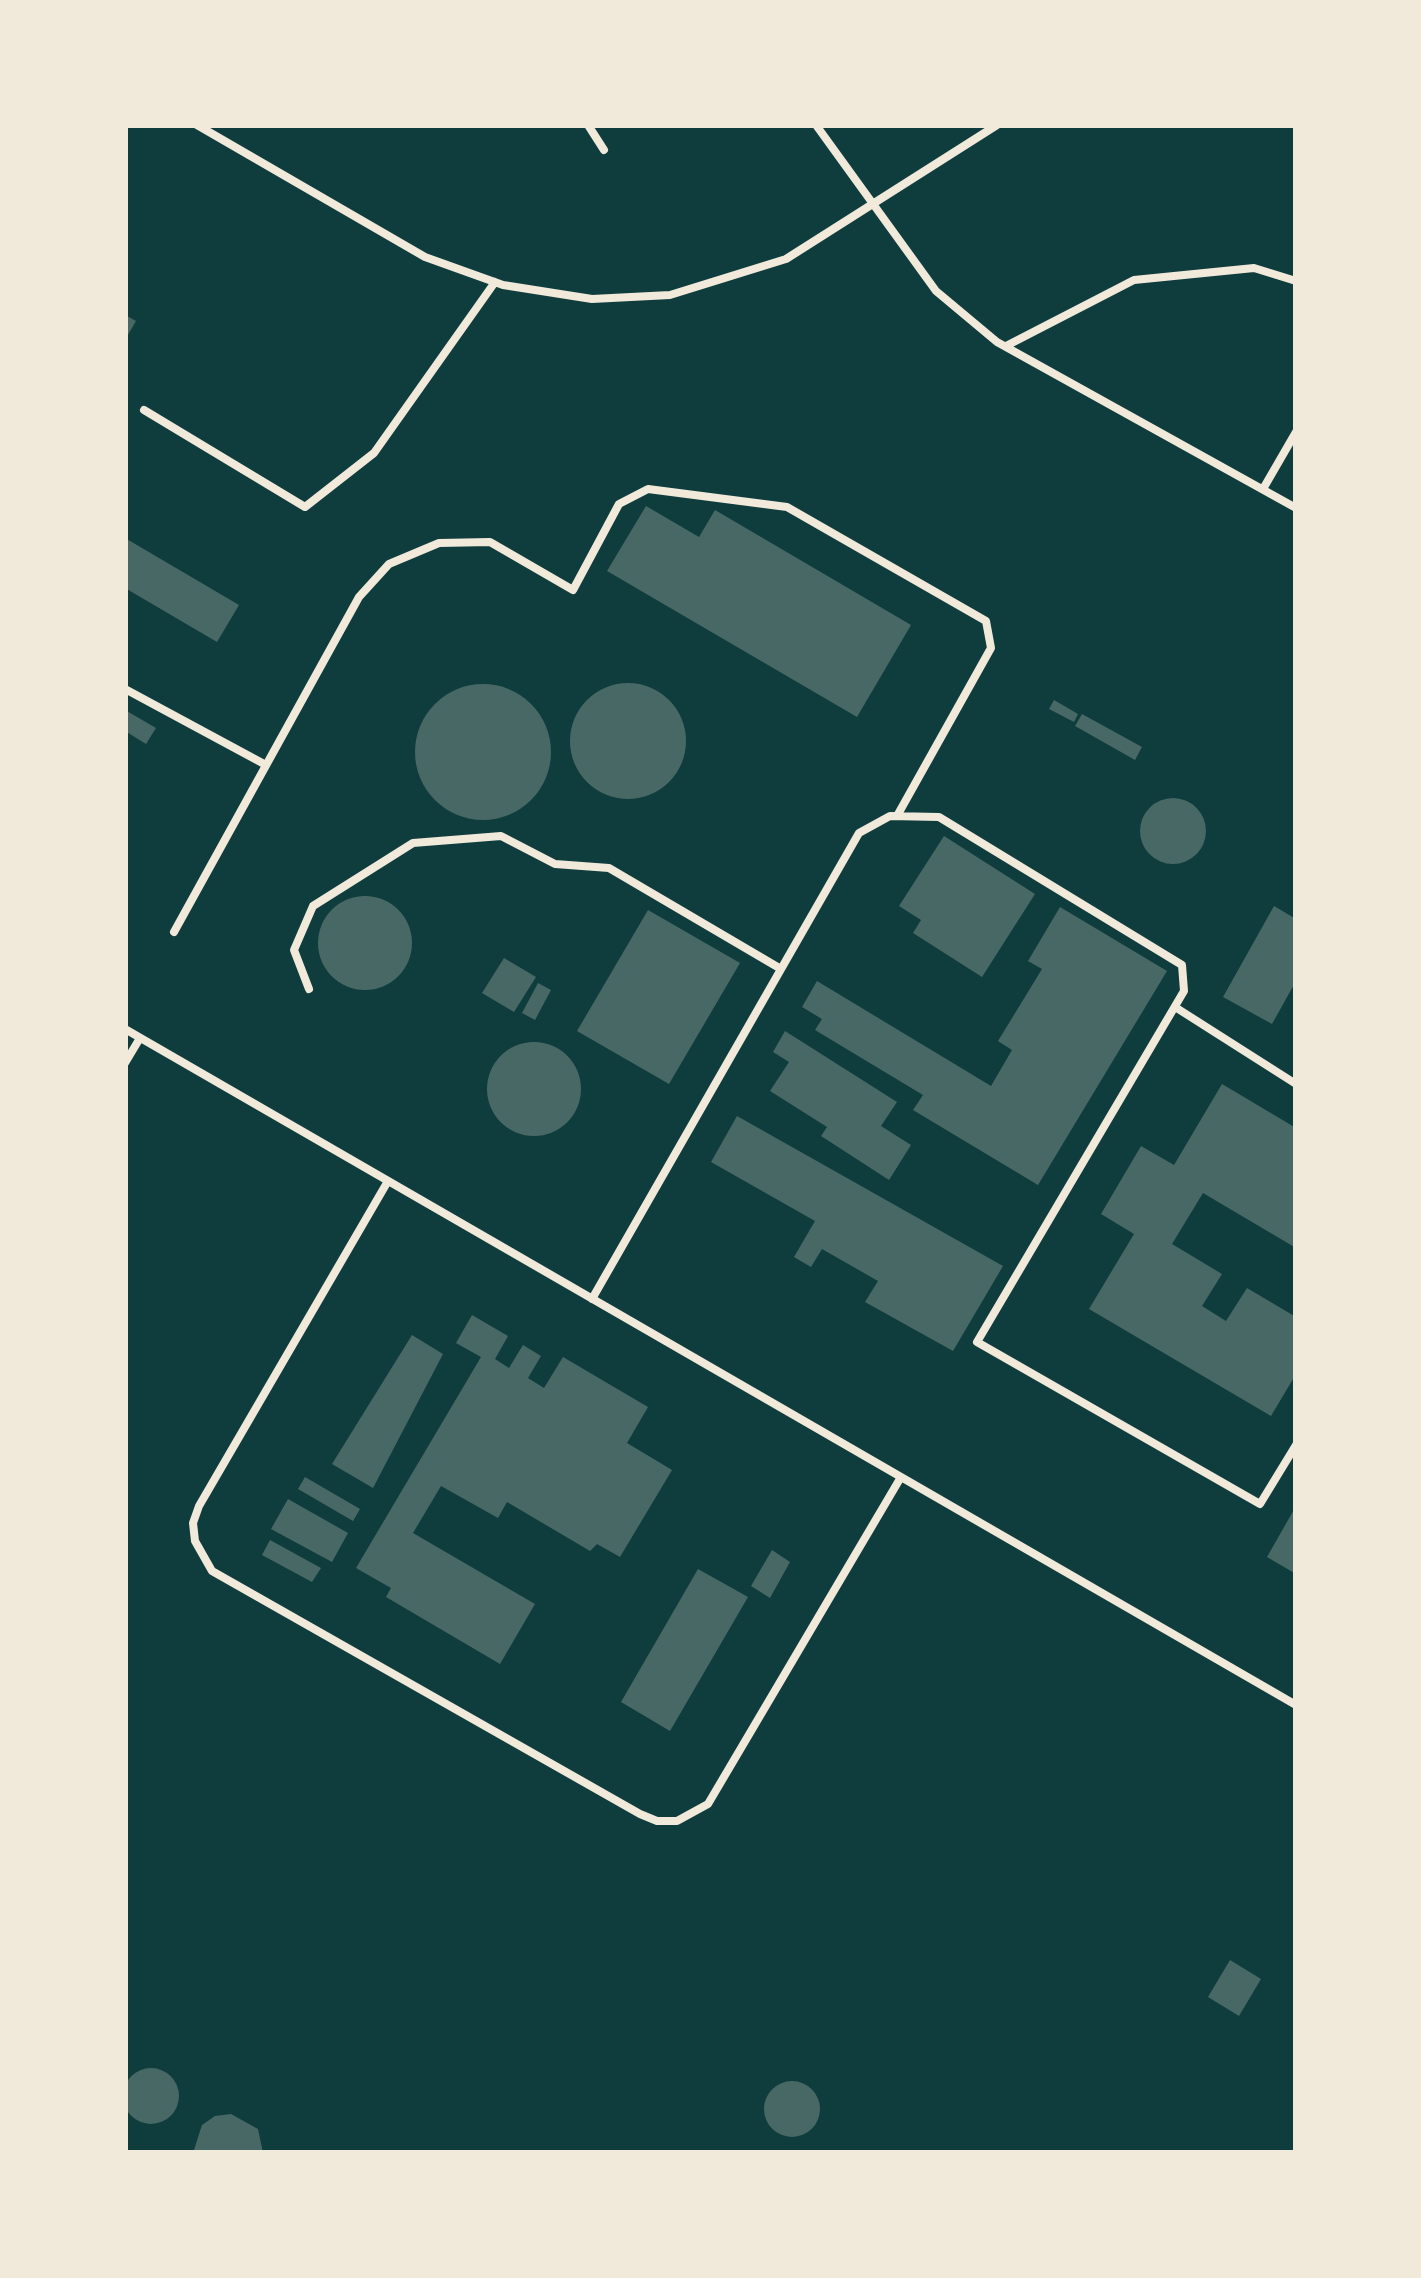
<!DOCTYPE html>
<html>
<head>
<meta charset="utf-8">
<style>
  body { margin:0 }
  #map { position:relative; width:1421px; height:2278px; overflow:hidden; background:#0f3d3e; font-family:Jost,sans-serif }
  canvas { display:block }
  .frame { position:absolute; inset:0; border:128px solid #f1e9da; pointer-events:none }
</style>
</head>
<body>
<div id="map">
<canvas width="1421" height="2278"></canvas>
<div class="frame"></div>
</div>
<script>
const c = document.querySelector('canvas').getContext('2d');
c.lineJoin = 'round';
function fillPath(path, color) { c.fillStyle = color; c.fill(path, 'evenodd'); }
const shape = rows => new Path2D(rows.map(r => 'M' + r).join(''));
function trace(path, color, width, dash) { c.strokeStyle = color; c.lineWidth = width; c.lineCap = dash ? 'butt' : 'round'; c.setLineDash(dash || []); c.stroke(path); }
fillPath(shape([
  [125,315,136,321,125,340],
  [646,506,699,537,715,510,911,625,857,717,607,571],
  [125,538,239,605,217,642,125,588],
  '570 741a58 58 0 1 1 116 0a58 58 0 1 1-116 0Z',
  '415 752a68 68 0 1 1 136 0a68 68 0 1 1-136 0Z',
  [1054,700,1078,714,1074,722,1049,709],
  [125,710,156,728,146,744,125,731],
  [1082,714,1142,747,1135,760,1075,726],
  '1140 831a33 33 0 1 1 66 0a33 33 0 1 1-66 0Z',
  [944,836,1035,894,982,977,913,933,921,920,899,906],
  '318 943a47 47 0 1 1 94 0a47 47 0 1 1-94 0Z',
  [1274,906,1296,919,1296,981,1272,1024,1223,997],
  [1060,907,1167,971,1038,1185,913,1110,923,1095,815,1030,822,1019,802,1007,817,981,991,1086,1012,1050,998,1041,1042,969,1028,961],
  [648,910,740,963,669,1084,577,1031],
  [504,958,536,977,514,1012,482,993],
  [538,983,551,990,535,1020,522,1013],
  [785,1031,897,1102,881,1126,911,1145,889,1180,821,1136,827,1127,770,1091,789,1062,773,1052],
  '487 1089a47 47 0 1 1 94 0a47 47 0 1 1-94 0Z',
  [1222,1084,1296,1128,1296,1248,1203,1193,1172,1244,1222,1274,1202,1306,1226,1321,1247,1288,1296,1317,1296,1374,1271,1416,1089,1309,1134,1234,1101,1214,1141,1146,1174,1165],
  [737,1116,1003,1266,953,1351,865,1302,878,1281,822,1249,811,1267,794,1257,815,1221,711,1162],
  [472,1315,508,1336,495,1359,509,1368,523,1345,541,1356,528,1378,544,1388,563,1357,648,1407,627,1443,672,1470,620,1557,597,1544,590,1551,507,1502,498,1518,441,1486,413,1533,535,1604,500,1664,386,1597,391,1588,356,1568,481,1357,456,1343],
  [412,1335,443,1354,373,1488,332,1464],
  [305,1477,360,1509,353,1521,298,1489],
  [288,1499,348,1533,332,1562,271,1529],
  [1296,1506,1296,1574,1267,1557],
  [270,1540,321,1568,312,1582,262,1555],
  [772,1550,790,1562,770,1598,751,1586],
  [698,1569,748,1597,670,1731,621,1702],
  [1230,1960,1261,1979,1239,2016,1208,1997],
  '123 2096a28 28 0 1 1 56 0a28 28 0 1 1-56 0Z',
  '764 2109a28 28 0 1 1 56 0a28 28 0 1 1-56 0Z',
  [231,2114,258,2129,263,2153,193,2153,202,2125,215,2116]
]), '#486865');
trace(shape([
  [197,125,425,257,503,285,592,299,670,295,786,259,997,125],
  [588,125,604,150],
  [816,125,936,291,997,342,1296,508],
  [1006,346,1134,280,1254,268,1296,281],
  [144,410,305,507,374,453,495,282],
  [1263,489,1296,432],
  [125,689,266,765],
  [174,932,359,597,389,564,439,543,490,542,573,590,619,504,648,489,787,507,986,621,991,648,897,816],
  [309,989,294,950,313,906,413,843,501,836,555,864,609,868,781,969],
  [1175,1007,1296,1084],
  [125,1029,1296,1705],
  [125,1063,140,1038],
  [388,1181,199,1506,193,1523,195,1541,212,1571,640,1814,657,1821,677,1821,708,1804,901,1477],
  [592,1299,859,833,890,816,939,817,1182,965,1184,991,977,1342,1260,1504,1296,1445]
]), '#f1e9da', 8);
</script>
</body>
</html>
